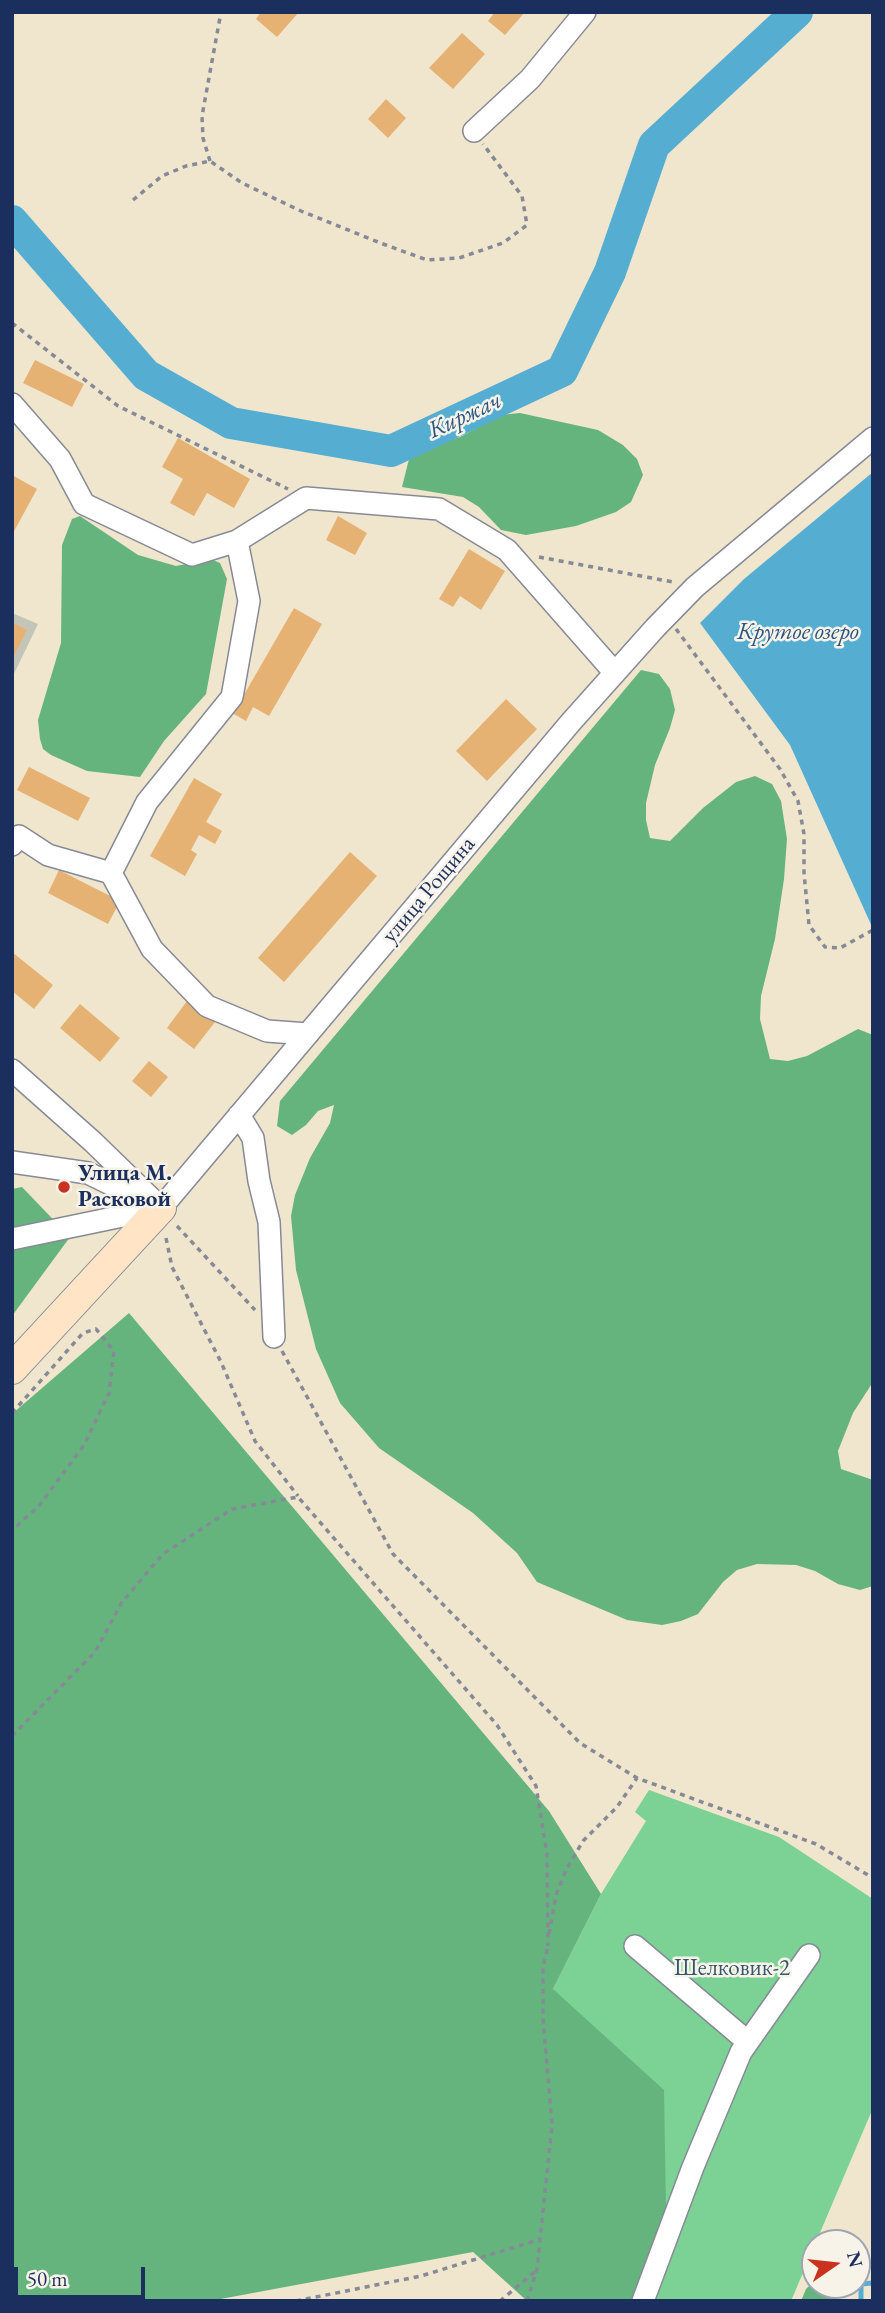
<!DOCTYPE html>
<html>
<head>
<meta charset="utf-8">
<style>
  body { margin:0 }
  #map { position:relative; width:885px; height:2313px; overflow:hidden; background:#f0e6cd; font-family:"EB Garamond",serif }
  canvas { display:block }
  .frame { position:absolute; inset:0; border:14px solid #1b2f5e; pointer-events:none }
  .north { position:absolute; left:801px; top:2229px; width:70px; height:70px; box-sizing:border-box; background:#f7f3e8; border:2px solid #9fa5b1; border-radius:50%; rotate:76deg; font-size:19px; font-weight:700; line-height:28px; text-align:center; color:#1b2f5e }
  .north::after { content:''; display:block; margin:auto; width:24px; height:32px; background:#c8321e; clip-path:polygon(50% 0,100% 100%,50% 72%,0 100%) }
  .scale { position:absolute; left:14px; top:2267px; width:131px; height:32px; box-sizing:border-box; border:4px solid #1b2f5e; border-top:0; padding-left:9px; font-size:21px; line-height:24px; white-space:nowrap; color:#1b2f5e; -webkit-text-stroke:5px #f7f3e8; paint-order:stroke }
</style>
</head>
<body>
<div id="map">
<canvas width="885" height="2313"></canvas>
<div class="frame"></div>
<div class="north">N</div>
<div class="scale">50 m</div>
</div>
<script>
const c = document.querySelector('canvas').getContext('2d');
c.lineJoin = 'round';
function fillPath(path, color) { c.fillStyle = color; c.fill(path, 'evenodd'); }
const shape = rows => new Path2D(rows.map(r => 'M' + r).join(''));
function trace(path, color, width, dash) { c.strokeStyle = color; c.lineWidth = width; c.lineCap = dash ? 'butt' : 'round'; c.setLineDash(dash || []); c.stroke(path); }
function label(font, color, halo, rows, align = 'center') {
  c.font = font + ' "EB Garamond",serif'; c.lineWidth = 5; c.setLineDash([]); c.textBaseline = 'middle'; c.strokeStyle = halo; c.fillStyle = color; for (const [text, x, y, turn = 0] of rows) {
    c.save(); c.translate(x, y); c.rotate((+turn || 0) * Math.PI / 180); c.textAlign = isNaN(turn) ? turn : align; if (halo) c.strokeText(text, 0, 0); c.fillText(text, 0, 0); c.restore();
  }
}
fillPath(shape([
  [12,613,38,624,12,678]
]), '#c4c5b9');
fillPath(shape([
  [649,1790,779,1837,873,1899,873,2108,791,2301,631,2301,666,2208,553,1989,601,1894,646,1821,635,1812]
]), '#7cd295');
fillPath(shape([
  [520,413,598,430,623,445,637,459,643,475,631,502,616,512,576,526,526,535,501,530,479,507,463,497,402,487,411,451,460,437,501,415],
  [80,516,138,555,176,566,211,559,220,563,227,579,206,694,164,741,140,777,87,771,51,755,43,749,40,739,38,720,61,643,62,545,72,519],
  [641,670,659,674,670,689,675,710,670,728,655,765,646,803,646,820,650,838,670,841,703,808,736,782,755,776,772,784,781,801,787,839,784,879,775,939,761,996,760,1019,770,1059,788,1061,807,1056,858,1029,873,1035,873,1382,853,1413,838,1451,841,1469,873,1480,873,1586,860,1590,838,1584,815,1571,796,1565,757,1564,737,1570,723,1582,698,1614,681,1621,662,1625,627,1620,537,1582,517,1553,473,1513,379,1448,340,1403,316,1349,296,1270,291,1216,295,1195,310,1158,330,1123,334,1105,318,1111,306,1125,292,1135,277,1126,280,1101],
  [22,1187,70,1237,12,1316,12,1189],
  [129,1313,549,1811,601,1894,553,1989,664,2090,666,2208,631,2301,527,2301,473,2252,210,2301,12,2301,12,1414],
  [815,2280,815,2285,844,2285,836,2301,801,2301,806,2289]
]), '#65b47e');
fillPath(shape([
  [873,472,873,929,790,745,700,623,744,579]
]), '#55aed2');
trace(shape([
  [861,2301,861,2284,873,2283]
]), '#55aed2', 5);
trace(shape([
  [12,221,146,375,231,423,391,451,562,371,610,272,654,145,797,12]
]), '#55aed2', 32);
fillPath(shape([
  [261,12,299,12,277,37,256,19],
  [495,12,525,12,505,35,488,21],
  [462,33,485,54,453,89,429,68],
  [386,99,406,118,388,138,368,119],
  [35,360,84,384,72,407,23,383],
  [178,438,250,479,234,508,207,493,194,516,170,503,183,479,162,467],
  [12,475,37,489,12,535],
  [338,516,367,533,355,555,326,540],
  [469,549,505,571,481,610,460,596,453,607,439,599],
  [294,608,322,624,269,716,253,707,246,721,227,710,241,700],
  [12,622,27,630,12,660],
  [506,699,537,729,487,781,456,751],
  [29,767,90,798,78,821,17,790],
  [194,778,222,794,206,822,222,831,215,844,199,835,191,850,197,854,185,876,150,856],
  [350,852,377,876,284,982,258,958],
  [59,870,120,901,108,924,48,893],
  [12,952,53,985,34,1009,12,991],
  [187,1001,215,1022,194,1049,167,1028],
  [80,1004,120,1038,100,1062,60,1028],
  [149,1061,168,1077,151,1097,132,1081]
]), '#e5b274');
const street = shape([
  [474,131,530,79,585,12],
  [12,404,60,459,84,504,192,555,237,541,306,498,439,509,507,550,615,673],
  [12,845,19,836,48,855,111,873,152,949,207,1006,267,1031,308,1034],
  [111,873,147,802,232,697,249,601,237,541],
  [12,1070,93,1142,161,1208],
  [239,1115,253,1138,259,1181,269,1222,274,1337],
  [12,1162,88,1173,143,1200],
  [161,1208,571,722,655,628,695,587,873,438],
  [12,1239,161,1208],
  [635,1946,748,2042],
  [643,2301,693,2167,741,2052,809,1955]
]);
const secondary = shape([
  [12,1369,161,1208]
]);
trace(street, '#868a96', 24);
trace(secondary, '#868a96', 32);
trace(shape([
  [210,161,203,138,202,116,221,12],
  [133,200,162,176,186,166,210,161,242,183,301,211,383,244,427,260,459,258,503,243,527,225,522,196,483,144],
  [12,323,118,406,288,489],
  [539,557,673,582],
  [676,629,780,769,798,801,804,834,804,873,809,925,825,947,840,948,873,930],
  [177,1226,255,1310],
  [166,1238,172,1267,221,1362,255,1441,298,1496],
  [282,1351,393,1554,580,1743,637,1778,816,1844,873,1878],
  [12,1413,83,1333,96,1329,114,1351,109,1393,84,1445,39,1506,12,1530],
  [12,1736,95,1652,122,1602,163,1554,232,1509,298,1497,497,1725,536,1786,547,1854,548,1946],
  [549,1934,556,1895,566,1870,583,1841,617,1807,637,1778],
  [296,2301,421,2276,541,2239],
  [500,2301,536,2271],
  [527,2301,537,2269,552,2125,543,2018,543,1968,548,1945]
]), '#868a96', 3.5, [5, 5]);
trace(street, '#fff', 21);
trace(secondary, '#ffe4c6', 30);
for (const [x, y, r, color] of [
  [64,1187,7,"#c8321e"]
]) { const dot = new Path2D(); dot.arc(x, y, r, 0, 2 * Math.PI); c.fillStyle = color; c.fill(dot); trace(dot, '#f7f3e8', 2.5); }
label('23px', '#1b2f5e', '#f7f3e8', [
  ["улица Рощина",429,890,-50]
]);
label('bold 23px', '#1b2f5e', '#f7f3e8', [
  ["Улица М.",78,1174],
  ["Расковой",78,1200]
], 'left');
label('23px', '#33586c', '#f7f3e8', [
  ["Шелковик-2",732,1969]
]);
label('italic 24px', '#2c5581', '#f7f3e8', [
  ["Киржач",465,416,-25],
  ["Крутое озеро",798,632]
]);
</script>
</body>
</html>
